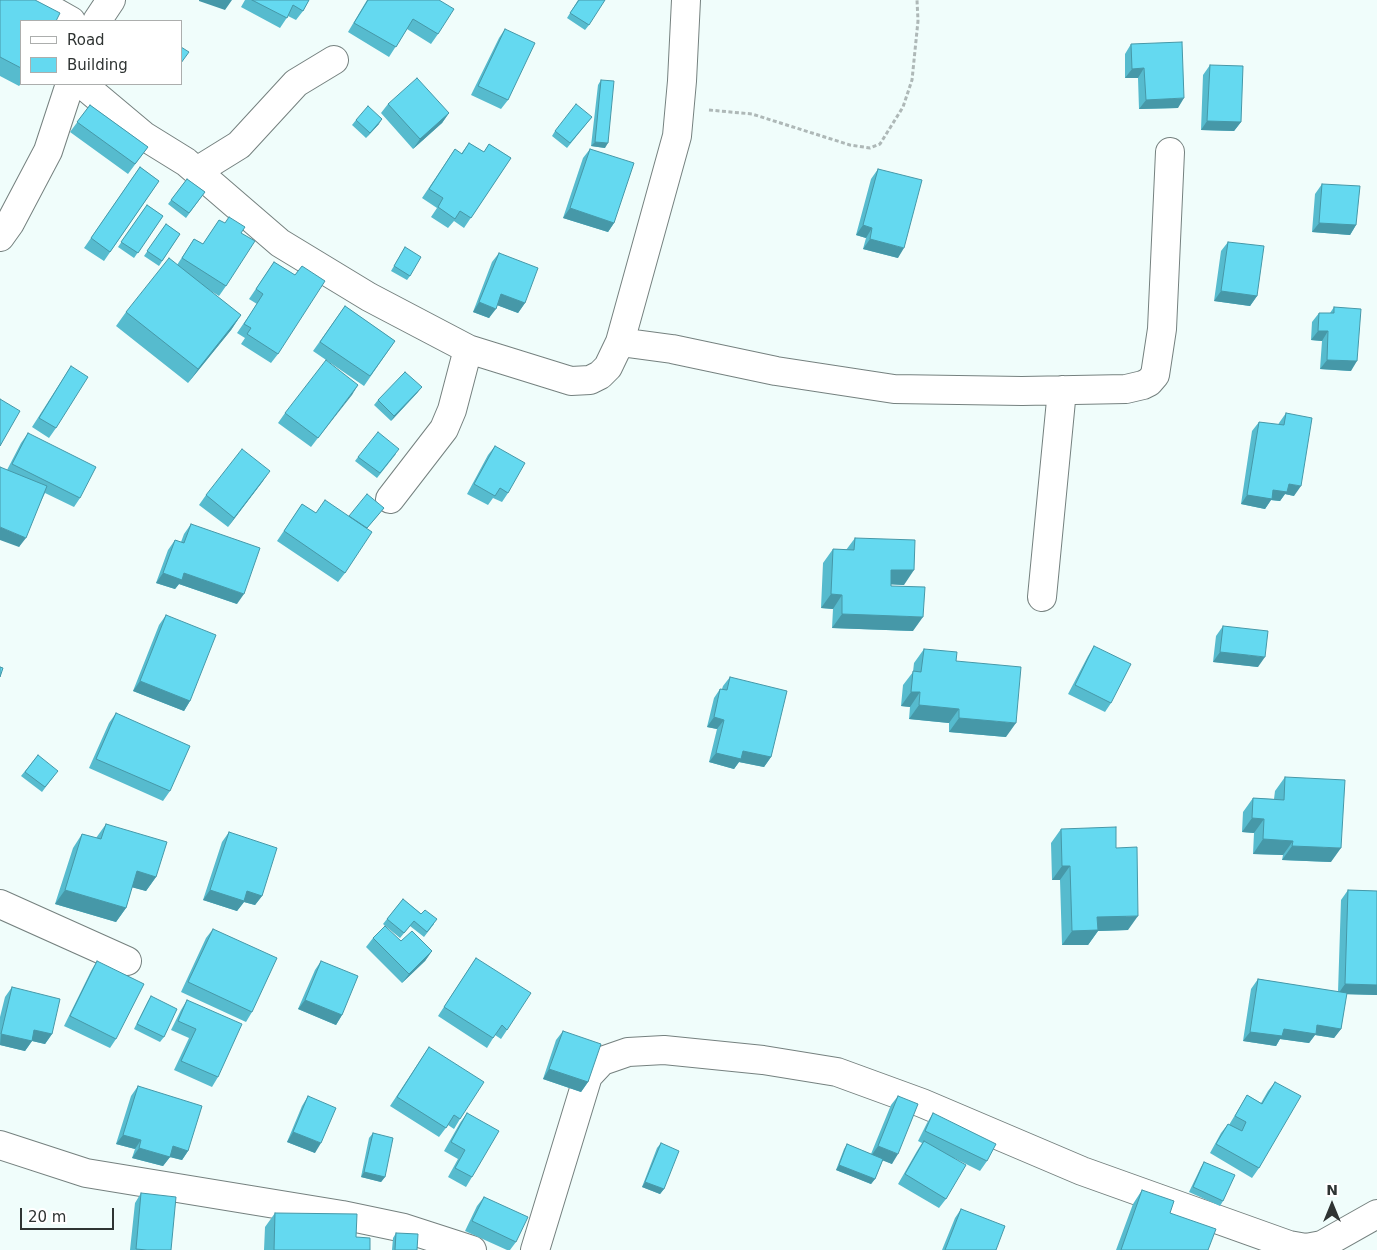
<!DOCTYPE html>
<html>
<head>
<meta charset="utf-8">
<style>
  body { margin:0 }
  #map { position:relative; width:1377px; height:1250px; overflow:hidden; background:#f0fdfb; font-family:"DejaVu Sans",sans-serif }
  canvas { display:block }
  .legend { position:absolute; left:20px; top:20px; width:162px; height:65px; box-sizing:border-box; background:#fff; border:1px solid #acaead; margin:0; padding:6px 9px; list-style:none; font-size:15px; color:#2f3433 }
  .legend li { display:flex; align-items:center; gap:10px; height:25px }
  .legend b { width:25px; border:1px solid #acaead }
  .north { position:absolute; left:1307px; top:1180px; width:50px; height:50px; -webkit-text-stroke:4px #fff; paint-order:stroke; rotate:0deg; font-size:14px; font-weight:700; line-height:20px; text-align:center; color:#2f3433 }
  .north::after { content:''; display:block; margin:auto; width:18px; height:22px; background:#2f3433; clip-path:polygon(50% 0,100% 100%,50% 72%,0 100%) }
  .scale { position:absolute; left:20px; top:1208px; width:94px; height:22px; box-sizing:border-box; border:2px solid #2f3433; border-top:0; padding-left:6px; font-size:15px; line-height:18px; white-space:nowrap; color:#2f3433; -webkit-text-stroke:4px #fff; paint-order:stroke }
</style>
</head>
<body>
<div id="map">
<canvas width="1377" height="1250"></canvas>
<ul class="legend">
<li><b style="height:6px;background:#fff"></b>Road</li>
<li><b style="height:14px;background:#64d9f0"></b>Building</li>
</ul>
<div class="north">N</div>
<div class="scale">20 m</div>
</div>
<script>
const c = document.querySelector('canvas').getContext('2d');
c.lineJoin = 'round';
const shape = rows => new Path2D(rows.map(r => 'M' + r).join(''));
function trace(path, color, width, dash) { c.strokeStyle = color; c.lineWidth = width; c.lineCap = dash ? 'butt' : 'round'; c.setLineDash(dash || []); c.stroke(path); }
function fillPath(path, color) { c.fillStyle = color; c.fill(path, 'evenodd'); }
const street = shape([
  [34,0,71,21],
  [97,21,111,0],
  [82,84,144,136,186,162,280,243,369,297,468,349,571,381,590,380,600,375,608,367,620,342,677,136,682,81,686,0],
  [197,171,239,145,296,83,334,60],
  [0,237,10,223,48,151,70,84],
  [620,342,672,349,776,371,894,389,1022,391,1126,389,1143,385,1149,382,1155,375,1162,329,1170,152],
  [390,499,444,429,452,410,468,349],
  [1042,597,1062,390],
  [0,904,127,961],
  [0,1145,86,1173,342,1215,404,1228,472,1250],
  [535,1250,588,1076,602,1061,628,1052,664,1050,763,1060,837,1072,922,1103,1082,1171,1289,1245,1306,1248,1322,1245,1377,1214]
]);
trace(street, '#75817f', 30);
trace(shape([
  [709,110,752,114,850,145,870,148,880,144,903,107,912,80,918,21,917,0]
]), '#aeb8b7', 3, [4, 2.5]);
trace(street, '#fff', 28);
fillPath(shape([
  [0,0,21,21,21,84,19,86,0,76],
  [245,0,309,0,303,11,296,20,288,16,280,28,241,7],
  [367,0,439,0,438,34,431,44,407,29,389,57,348,32],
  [578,0,589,25,585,30,567,18],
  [505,29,508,100,501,109,471,95,499,38],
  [1131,44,1178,108,1139,109,1138,78,1125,78,1125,54],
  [1210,65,1241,122,1234,131,1201,130,1203,75],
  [601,80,605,148,591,146,598,85],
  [388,104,449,113,442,123,413,149,381,113],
  [90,105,148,147,128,174,70,132],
  [592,117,567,148,552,136,555,131],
  [356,120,379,124,366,138,352,125],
  [469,143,484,152,489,144,511,158,464,228,454,221,448,228,431,217,437,208,422,198,455,149,461,154],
  [590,149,614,223,608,232,563,218,583,158],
  [140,167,159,181,104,261,84,248],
  [878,169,898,258,863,249,866,238,856,235,871,179],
  [187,179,205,192,186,218,168,204],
  [1322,184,1356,225,1350,235,1312,232,1315,194],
  [147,205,163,216,134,258,118,247],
  [219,220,241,233,226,286,219,296,206,288,241,315,231,330,188,383,116,326,126,312,177,265,194,239,203,244],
  [166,224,180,234,159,266,144,256],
  [1228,242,1257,296,1250,306,1214,301,1221,251],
  [405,247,410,276,407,280,391,271],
  [499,253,525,303,518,313,497,305,489,318,473,312,492,262],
  [274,262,295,275,302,266,278,354,271,363,241,344,245,338,237,333,257,304,249,299],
  [345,306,395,341,364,386,313,351],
  [1334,307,1351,371,1320,369,1322,341,1311,340,1312,322,1319,313,1330,313],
  [71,366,56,428,49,438,32,427],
  [358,385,311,447,278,423,285,413],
  [418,392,391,421,374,405,378,400],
  [1286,413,1294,496,1285,494,1280,501,1271,500,1265,509,1241,504,1252,431,1259,422,1278,425,1279,423],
  [28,433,80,498,74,507,45,493,19,547,7,470,21,443],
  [495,446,508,493,502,502,493,498,488,505,467,494,488,455],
  [396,454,377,478,355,461,358,457],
  [263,481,228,527,199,505,206,495],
  [302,504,316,513,349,516,380,513,367,528,345,573,338,582,277,541],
  [191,524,237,604,179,584,175,589,156,583,168,550,175,540,181,542,184,534],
  [855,538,904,585,891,584,891,586,913,631,832,628,833,609,821,608,823,563,833,549,846,550],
  [166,615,190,701,184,711,133,691,159,625],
  [1223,626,1258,667,1213,662,1216,636],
  [1094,646,1111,703,1105,712,1068,694,1088,656],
  [924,649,956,661,1006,737,949,732,949,723,909,719,910,707,901,706,903,685,913,672,914,663],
  [730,677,771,757,764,767,739,762,734,769,709,762,717,729,707,727,714,698,720,689,722,689,723,686],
  [116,713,170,791,163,801,89,768,109,723],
  [38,755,54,776,42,792,21,776],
  [1285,777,1331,862,1282,860,1283,855,1253,854,1254,833,1242,832,1243,812,1253,798,1274,799,1275,791],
  [106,824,156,877,146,891,132,887,126,908,116,922,55,904,73,848,82,834,96,838],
  [1061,829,1116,848,1128,930,1098,931,1088,945,1062,945,1060,880,1052,880,1051,843],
  [229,832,262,896,255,905,244,902,237,911,203,900,222,842],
  [1348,890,1377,891,1377,995,1346,994,1341,1029,1334,1038,1315,1035,1309,1043,1280,1039,1276,1046,1243,1041,1251,989,1258,979,1338,992,1341,900],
  [403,899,434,924,424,937,410,926,400,938,383,924],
  [213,929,252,1012,246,1022,181,992,206,938],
  [373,938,401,941,432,951,425,961,402,983,366,947],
  [476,958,507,1030,501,1039,495,1035,487,1048,438,1016],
  [97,961,116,1039,110,1048,64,1026,91,971],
  [321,961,342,1015,336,1025,298,1009,315,970],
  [12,987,52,1034,45,1044,32,1041,25,1051,0,1045,0,1017,5,997],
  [151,996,164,1037,160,1042,134,1029,148,1001],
  [187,1000,218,1077,212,1087,174,1070,189,1038,171,1030,181,1010],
  [563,1031,588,1082,581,1092,543,1079,556,1040],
  [429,1047,460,1119,454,1129,448,1125,439,1137,390,1106],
  [1275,1082,1259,1168,1252,1178,1210,1153,1221,1133,1228,1124,1229,1125,1247,1095,1261,1103,1268,1091],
  [138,1086,188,1151,182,1160,170,1157,163,1166,132,1158,135,1149,116,1144,131,1096],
  [308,1096,315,1153,287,1142,302,1106],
  [898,1096,892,1164,883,1160,875,1179,871,1184,836,1170,844,1149,847,1144,871,1154,891,1105],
  [467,1113,472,1177,466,1187,448,1177,458,1159,444,1151,460,1123],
  [933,1113,987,1161,980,1171,954,1158,946,1199,939,1208,898,1184,917,1151,922,1143,918,1141,927,1123],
  [373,1133,385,1177,381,1182,361,1177,369,1138],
  [661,1143,664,1189,660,1194,642,1187,657,1148],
  [1204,1162,1223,1201,1220,1206,1189,1192,1201,1167],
  [1142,1190,1170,1213,1208,1250,1116,1250,1133,1204],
  [141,1193,171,1250,130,1250,135,1203],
  [484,1197,516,1242,510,1250,507,1250,465,1231,477,1206],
  [961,1209,996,1250,942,1250,955,1218],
  [275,1213,356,1237,370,1250,264,1250,265,1227],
  [396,1233,417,1250,392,1250,393,1238]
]), '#56bbce');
fillPath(shape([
  [199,0,232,0,225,10,199,1],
  [1144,68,1138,78,1125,78,1132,69],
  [1184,98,1178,108,1139,109,1146,100],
  [449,113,442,123,413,149,420,139],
  [382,119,379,124,366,138,370,133],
  [1207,121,1241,122,1234,131,1201,130],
  [595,142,608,143,605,148,591,146],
  [570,208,614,223,608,232,563,218],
  [1319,223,1356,225,1350,235,1312,232],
  [863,225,872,228,866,238,856,235],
  [870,239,904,248,898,258,863,249],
  [1221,291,1257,296,1250,306,1214,301],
  [501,294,525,303,518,313,494,304],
  [479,302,496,309,489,318,473,312],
  [241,315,231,330,188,383,198,369],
  [1318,331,1328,331,1322,341,1311,340],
  [1327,360,1357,361,1351,371,1320,369],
  [358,385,352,395,311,447,318,438],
  [422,387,418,392,391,421,394,416],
  [270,471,263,481,228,527,234,518],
  [1289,484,1301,486,1294,496,1285,494,1280,501,1271,500,1265,509,1241,504,1247,495,1273,490],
  [0,527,26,538,19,547,0,540],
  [891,570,914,570,904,585,881,584],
  [163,573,184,573,244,594,237,604,179,584,175,589,156,583],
  [831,594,842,595,833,609,821,608],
  [842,614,923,617,913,631,832,628],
  [1220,652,1265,657,1258,667,1213,662],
  [140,681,190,701,184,711,133,691],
  [911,692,920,692,910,707,901,706],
  [919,705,959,709,949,723,909,719],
  [714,717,724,720,717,729,707,727],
  [959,718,1016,723,1006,737,949,732],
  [743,751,771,757,764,767,739,762,734,769,709,762,716,753],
  [1252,818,1264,819,1254,833,1242,832],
  [1263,839,1293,841,1283,855,1253,854],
  [1292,846,1341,848,1331,862,1282,860],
  [1062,866,1070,866,1060,880,1052,880],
  [137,871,156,877,146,891,127,886],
  [65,890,126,908,116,922,55,904],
  [210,890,247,891,262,896,255,905,244,902,237,911,203,900],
  [1138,916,1128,930,1098,931,1088,945,1062,945,1072,931,1097,917],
  [432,951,425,961,402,983,409,974],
  [1345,984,1377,985,1377,995,1338,994],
  [305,1000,342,1015,336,1025,298,1009],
  [1317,1025,1341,1029,1334,1038,1315,1035,1309,1043,1280,1039,1276,1046,1243,1041,1250,1032,1284,1029],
  [34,1030,52,1034,45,1044,28,1040],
  [1,1034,32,1041,25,1051,0,1045],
  [549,1069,588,1082,581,1092,543,1079],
  [293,1132,321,1143,315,1153,287,1142],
  [123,1135,141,1140,135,1149,116,1144],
  [173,1146,188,1151,182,1160,166,1156],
  [878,1146,898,1154,892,1164,871,1156],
  [139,1148,170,1157,163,1166,132,1158],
  [839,1165,875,1179,871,1184,836,1170],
  [364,1172,385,1177,381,1182,361,1177],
  [645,1182,664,1189,660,1194,642,1187]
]), '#4698a8');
const building = shape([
  [0,0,35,0,60,13,56,21,21,21,21,68,0,57,0,0],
  [252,0,309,0,303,11,293,5,287,18,252,0],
  [368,0,439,0,454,9,438,34,413,19,396,47,354,23,368,0],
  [579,0,605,0,589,25,570,13,579,0],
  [505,29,535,43,508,100,478,86,505,29],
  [1182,42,1184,98,1146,100,1144,68,1132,69,1131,44,1182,42],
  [181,47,189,52,181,63,181,47],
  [1210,65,1243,66,1241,122,1207,121,1210,65],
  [417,78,449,113,420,139,388,104,417,78],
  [601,80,614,81,608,143,595,142,601,80],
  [576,104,592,117,570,143,555,131,576,104],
  [90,105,148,147,135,164,77,122,90,105],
  [368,106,382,119,370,133,356,120,368,106],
  [469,143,484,152,489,144,511,158,471,218,460,211,455,219,438,207,443,198,429,189,455,149,462,154,469,143],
  [590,149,634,163,614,223,570,208,590,149],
  [140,167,159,181,110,252,91,238,140,167],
  [878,169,922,180,904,248,870,239,872,228,863,225,878,169],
  [187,179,205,192,189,213,171,200,187,179],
  [1322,184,1360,186,1356,225,1319,223,1322,184],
  [147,205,163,216,138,253,121,242,147,205],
  [229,217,245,227,241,233,255,241,226,286,182,258,194,239,203,244,219,220,225,223,229,217],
  [166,224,180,234,162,261,147,251,166,224],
  [1228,242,1264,246,1257,296,1221,291,1228,242],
  [405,247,421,257,410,276,394,266,405,247],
  [499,253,538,268,525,303,501,294,496,309,479,302,499,253],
  [169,258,241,315,198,369,126,312,169,258],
  [274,262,295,275,302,266,325,281,278,354,247,334,251,328,244,324,263,294,256,289,274,262],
  [345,306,395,341,370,376,320,342,345,306],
  [1334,307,1361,309,1357,361,1327,360,1328,331,1318,331,1319,313,1334,313,1334,307],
  [326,360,358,385,318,438,285,413,326,360],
  [71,366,88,377,56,428,39,418,71,366],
  [405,372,422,387,394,416,378,400,405,372],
  [0,399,20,411,0,446,0,399],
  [1286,413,1312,418,1301,486,1289,484,1287,492,1273,490,1272,499,1247,495,1259,422,1284,425,1286,413],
  [378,432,399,449,380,473,358,457,378,432],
  [28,433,96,467,80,498,12,464,28,433],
  [495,446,525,463,508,493,500,488,495,496,474,484,495,446],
  [242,449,270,471,234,518,206,495,242,449],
  [0,467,47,486,26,538,0,527,0,467],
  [367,494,384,508,367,528,349,516,367,494],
  [325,500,372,532,345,573,284,531,302,504,316,513,325,500],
  [191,524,260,548,244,594,184,573,182,580,163,573,175,540,184,543,191,524],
  [855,538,915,540,914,570,891,570,891,586,925,587,923,617,842,614,842,595,831,594,833,549,854,550,855,538],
  [166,615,216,635,190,701,140,681,166,615],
  [1223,626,1268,631,1265,657,1220,652,1223,626],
  [1094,646,1131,664,1111,703,1075,685,1094,646],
  [924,649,957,652,956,661,1021,667,1016,723,959,718,959,709,919,705,920,692,911,692,913,671,921,672,924,649],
  [0,667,3,668,0,677,0,667],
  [730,677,787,691,771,757,743,751,741,759,716,753,724,720,714,717,720,689,727,690,730,677],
  [116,713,190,746,170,791,96,759,116,713],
  [38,755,58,771,45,787,25,772,38,755],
  [1285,777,1345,780,1341,848,1292,846,1293,841,1263,839,1264,819,1252,818,1253,798,1284,800,1285,777],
  [106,824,167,842,156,877,137,871,126,908,65,890,82,834,101,839,106,824],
  [1116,827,1116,848,1137,847,1138,916,1097,917,1098,930,1072,931,1070,866,1062,866,1061,829,1116,827],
  [229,832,277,848,262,896,247,891,244,901,210,890,229,832],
  [1348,890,1377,891,1377,985,1345,984,1348,890],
  [403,899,421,914,425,910,437,919,427,932,414,921,404,933,387,919,403,899],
  [385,926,401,941,412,931,432,951,409,974,373,938,385,926],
  [213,929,277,958,252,1012,188,982,213,929],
  [476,958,531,993,507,1030,502,1025,493,1038,444,1007,476,958],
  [97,961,144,984,116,1039,70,1016,97,961],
  [321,961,358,976,342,1015,305,1000,321,961],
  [1258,979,1347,993,1341,1029,1317,1025,1316,1034,1284,1029,1282,1036,1250,1032,1258,979],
  [12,987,60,999,52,1034,34,1030,32,1041,1,1034,12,987],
  [151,996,177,1009,164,1037,137,1024,151,996],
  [187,1000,242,1024,218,1077,181,1061,196,1029,178,1021,187,1000],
  [563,1031,601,1044,588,1082,549,1069,563,1031],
  [429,1047,484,1082,460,1119,454,1115,446,1128,397,1097,429,1047],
  [1275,1082,1301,1096,1259,1168,1216,1144,1228,1124,1242,1131,1246,1122,1235,1116,1247,1095,1262,1104,1275,1082],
  [138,1086,202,1106,188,1151,173,1146,170,1157,139,1148,141,1140,123,1135,138,1086],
  [308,1096,336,1108,321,1143,293,1132,308,1096],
  [898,1096,918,1104,898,1154,878,1146,898,1096],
  [467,1113,499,1131,472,1177,455,1168,465,1150,451,1142,467,1113],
  [933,1113,996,1144,987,1161,925,1131,933,1113],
  [373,1133,393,1138,385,1177,364,1172,373,1133],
  [924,1141,966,1165,946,1199,905,1174,924,1141],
  [661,1143,679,1151,664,1189,645,1182,661,1143],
  [847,1144,883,1159,875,1179,839,1165,847,1144],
  [1204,1162,1235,1175,1223,1201,1193,1187,1204,1162],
  [1142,1190,1174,1201,1170,1213,1216,1229,1208,1250,1121,1250,1142,1190],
  [141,1193,176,1197,171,1250,147,1250,136,1249,141,1193],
  [484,1197,528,1217,516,1242,472,1221,484,1197],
  [961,1209,1005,1226,996,1250,945,1250,961,1209],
  [275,1213,357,1214,356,1237,370,1238,370,1250,274,1250,275,1213],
  [396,1233,418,1234,417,1250,395,1250,396,1233]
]);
fillPath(building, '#64d9f0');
trace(building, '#4698a8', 1);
</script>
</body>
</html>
